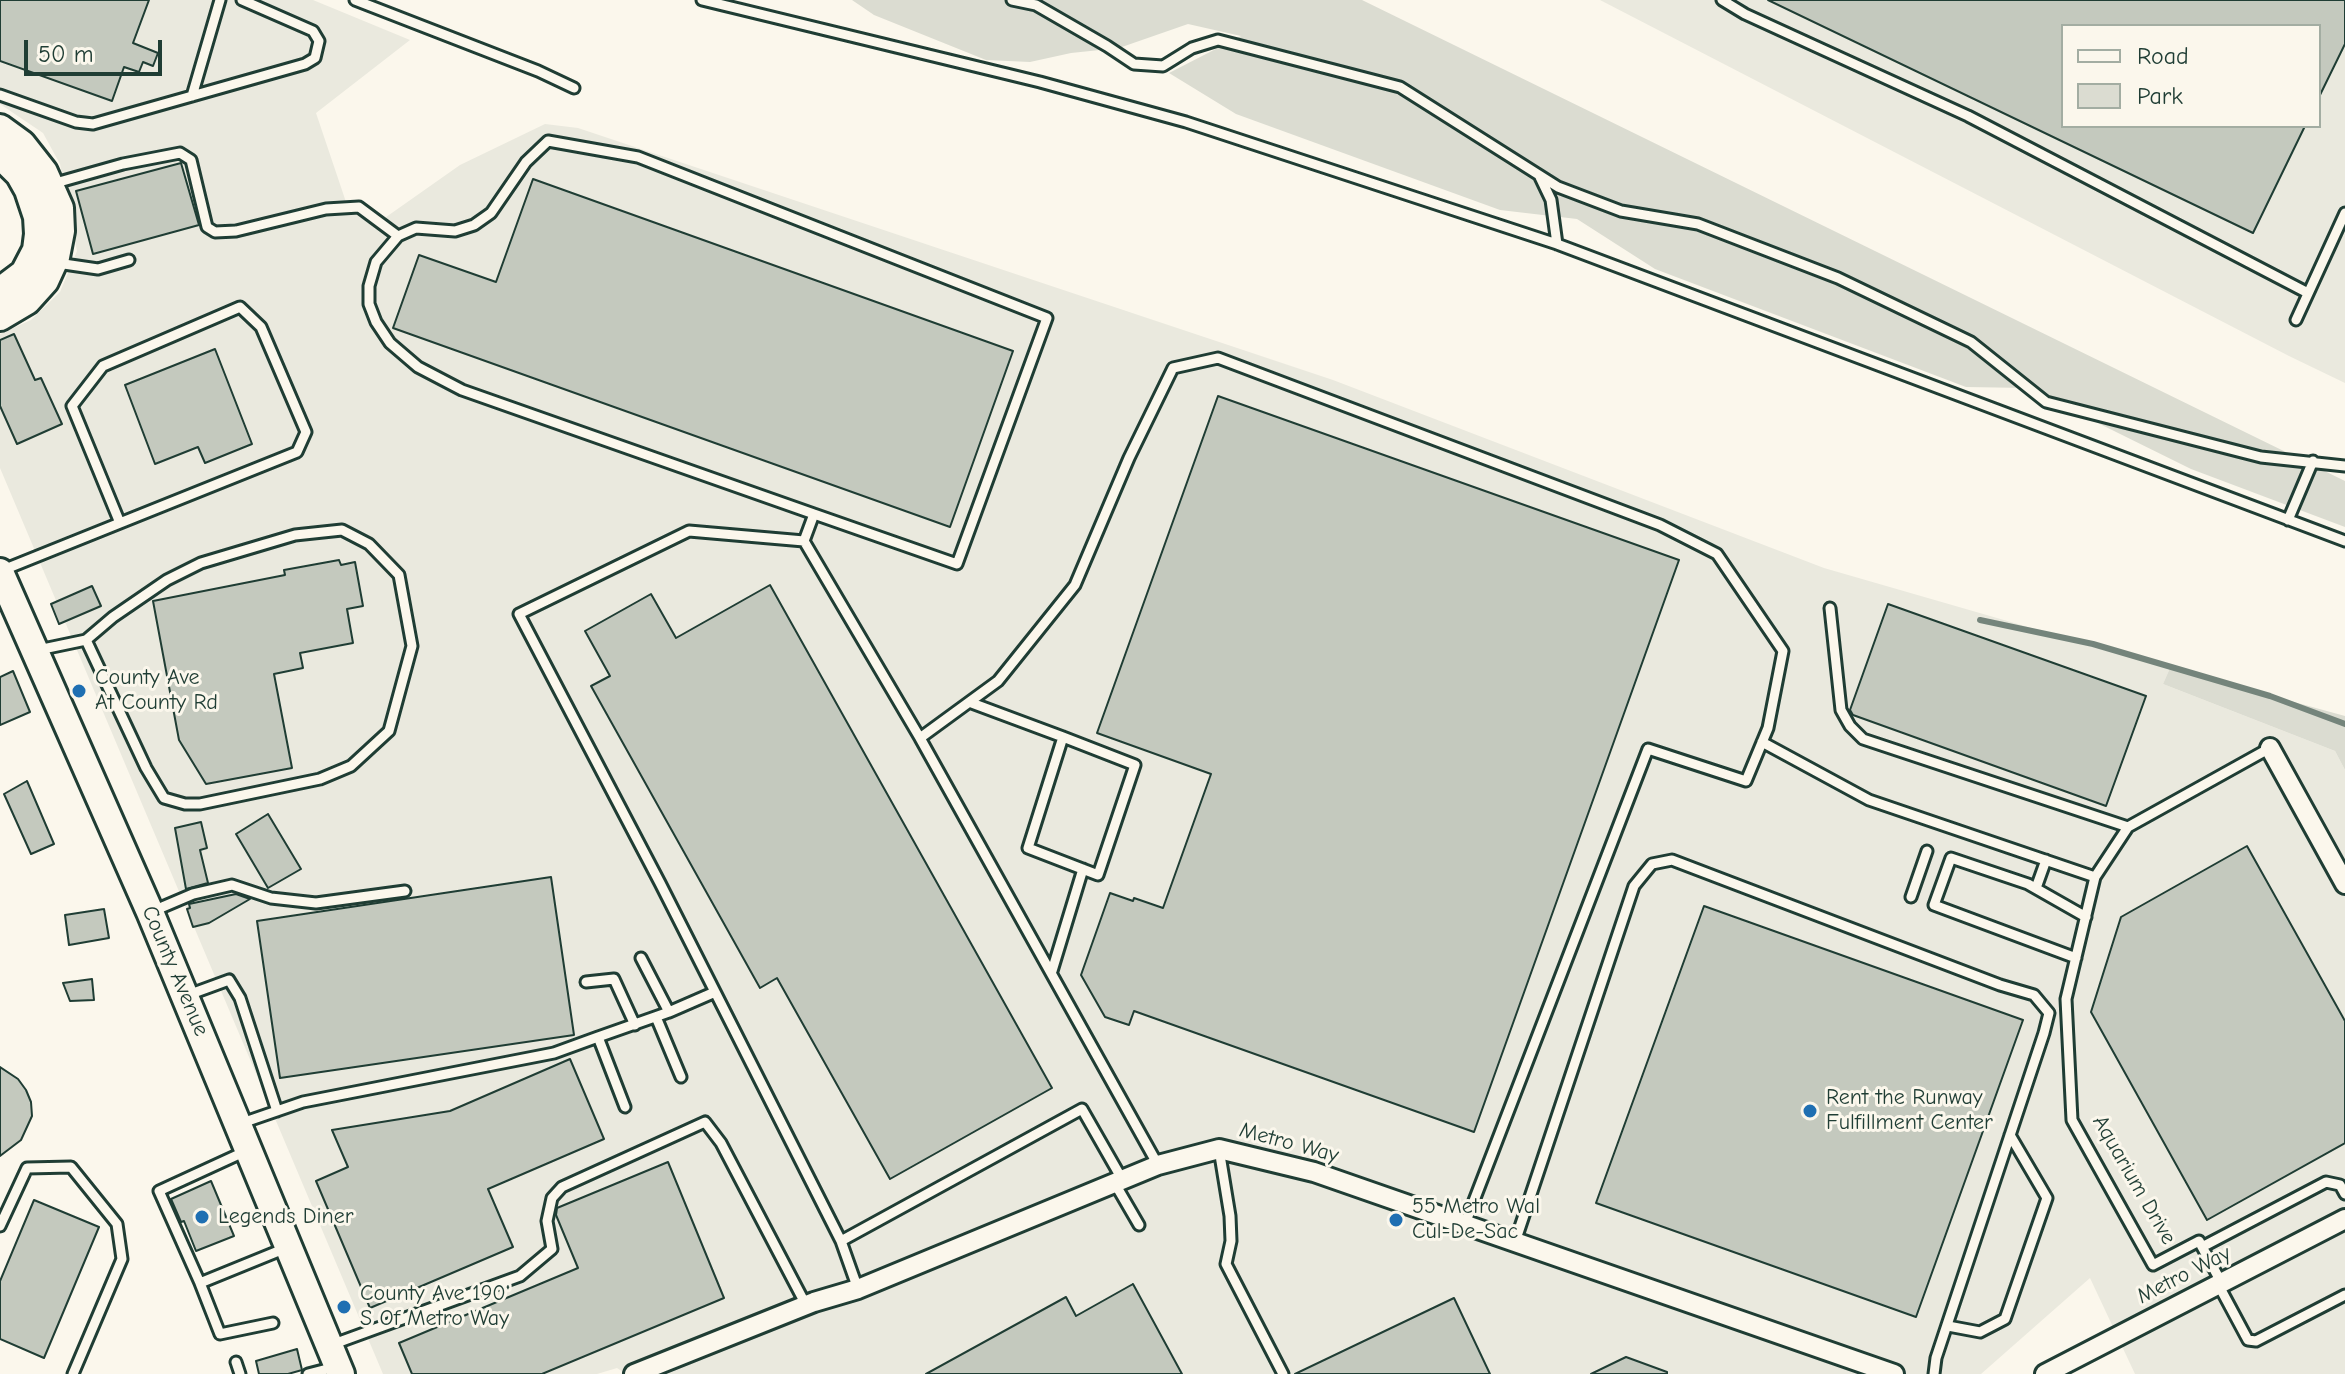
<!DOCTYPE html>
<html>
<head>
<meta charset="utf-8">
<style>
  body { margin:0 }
  #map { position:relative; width:2345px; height:1374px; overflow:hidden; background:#fbf7ec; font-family:"Comic Neue",sans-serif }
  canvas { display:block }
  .legend { position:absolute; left:2061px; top:24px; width:260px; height:104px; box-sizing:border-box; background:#fbf7ec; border:2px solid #a3ada2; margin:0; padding:10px 14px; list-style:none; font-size:24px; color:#1f3d34 }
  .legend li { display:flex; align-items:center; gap:16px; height:40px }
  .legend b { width:40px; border:2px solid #a3ada2 }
  .scale { position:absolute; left:24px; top:40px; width:138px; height:36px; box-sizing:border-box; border:4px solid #1f3d34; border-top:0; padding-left:10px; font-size:24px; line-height:28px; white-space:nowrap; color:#1f3d34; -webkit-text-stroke:6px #fbf7ec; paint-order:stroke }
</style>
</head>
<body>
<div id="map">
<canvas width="2345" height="1374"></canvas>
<ul class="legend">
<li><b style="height:10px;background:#fbf7ec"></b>Road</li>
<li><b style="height:22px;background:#dbdcd1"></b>Park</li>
</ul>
<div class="scale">50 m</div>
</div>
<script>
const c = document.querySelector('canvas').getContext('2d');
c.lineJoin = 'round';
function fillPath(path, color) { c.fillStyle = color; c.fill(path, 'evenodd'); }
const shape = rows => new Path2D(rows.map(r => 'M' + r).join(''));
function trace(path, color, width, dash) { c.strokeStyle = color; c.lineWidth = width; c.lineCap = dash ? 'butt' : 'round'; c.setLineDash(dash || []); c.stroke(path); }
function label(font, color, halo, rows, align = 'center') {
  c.font = font + ' "Comic Neue",sans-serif'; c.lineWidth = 6; c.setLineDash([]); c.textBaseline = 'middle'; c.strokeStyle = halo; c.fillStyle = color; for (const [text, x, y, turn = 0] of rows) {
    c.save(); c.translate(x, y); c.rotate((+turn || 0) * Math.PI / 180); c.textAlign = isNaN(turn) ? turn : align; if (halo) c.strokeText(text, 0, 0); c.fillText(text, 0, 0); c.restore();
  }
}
fillPath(shape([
  [0,0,313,0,410,40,316,113,347,205,379,222,460,165,545,124,578,128,1333,380,1824,568,2170,668,2163,684,2335,751,2345,770,2345,1374,2135,1374,2090,1278,1981,1374,626,1374,617,1368,597,1374,383,1374,0,468,0,334,31,320,60,292,77,251,60,164,43,133,0,104],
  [1600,0,2345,0,2345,383,2289,356],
  [2063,26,2319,26,2319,126,2063,126]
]), '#eae9de');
fillPath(shape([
  [852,0,1362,0,2345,481,2345,527,2191,469,2027,388,1966,387,1655,269,1577,219,1500,210,1236,114,1169,73,1241,36,1188,24,1119,48,1071,53,1030,62,986,60,874,15],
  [2170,668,2345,716,2345,770,2335,751,2163,684]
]), '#dbdcd1');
trace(shape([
  [1980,620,2093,644,2270,696,2345,724]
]), '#74847b', 6);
const building = shape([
  [0,0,149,0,133,43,158,53,153,66,143,62,139,72,124,67,112,101,0,61,0,0],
  [1768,0,2345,0,2345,44,2319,97,2319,26,2063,26,2063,126,2305,126,2253,233,1768,0],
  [181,163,199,225,93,254,76,191,181,163],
  [533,179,1013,351,950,527,393,328,419,255,496,282,533,179],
  [14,334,35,380,41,378,62,424,17,444,0,406,0,340,14,334],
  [215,349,252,444,205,463,198,447,155,464,125,385,215,349],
  [1218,396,1679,560,1474,1132,1134,1011,1129,1025,1105,1017,1081,975,1110,893,1133,901,1134,898,1163,908,1211,774,1097,733,1218,396],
  [339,560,341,565,355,562,363,606,347,609,353,643,300,653,303,668,274,674,292,768,206,784,179,740,153,601,285,575,284,570,339,560],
  [770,585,1052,1088,890,1179,777,978,760,988,591,686,610,676,585,631,651,594,676,638,770,585],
  [92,586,101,606,59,624,51,604,92,586],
  [1888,604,2146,696,2106,806,1853,715,1850,710,1888,604],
  [13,671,30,712,0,725,0,677,13,671],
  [27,781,54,844,31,854,4,794,27,781],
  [268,814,301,869,268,888,236,834,268,814],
  [201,822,207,848,200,850,208,883,186,889,175,828,201,822],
  [2247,846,2345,1021,2345,1143,2207,1220,2091,1012,2121,917,2247,846],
  [551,877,574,1035,280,1078,257,921,551,877],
  [236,894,250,899,209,923,193,927,187,909,190,908,189,904,236,894],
  [1704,906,2023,1020,1916,1317,1596,1203,1704,906],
  [104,909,109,938,69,945,65,915,104,909],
  [92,979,94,1000,70,1001,63,983,92,979],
  [570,1059,604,1139,488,1189,513,1247,370,1308,316,1181,348,1167,332,1130,450,1111,570,1059],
  [0,1067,18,1079,26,1090,31,1102,32,1116,21,1140,0,1156,0,1067],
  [668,1162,724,1298,542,1374,412,1374,399,1343,578,1268,556,1215,557,1208,668,1162],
  [211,1181,234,1236,196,1251,184,1221,181,1222,171,1199,211,1181],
  [34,1200,99,1227,44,1358,0,1339,0,1281,34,1200],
  [1133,1284,1182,1374,926,1374,1066,1297,1076,1316,1133,1284],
  [1454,1298,1490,1374,1295,1374,1454,1298],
  [297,1349,302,1370,288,1374,259,1374,256,1361,297,1349],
  [1626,1357,1667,1372,1667,1374,1591,1374,1626,1357]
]);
fillPath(building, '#c4c9be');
trace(building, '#1f3d34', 2);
const service = shape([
  [355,0,538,71,574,88],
  [702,0,1040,82,1186,122,1557,244,2345,541],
  [1012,0,1036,5,1107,46,1134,64,1163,66,1192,48,1218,40,1400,87,1558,187,1621,211,1698,224,1838,278,1971,342,2046,402,2261,457,2345,466],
  [1722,0,1745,14,1968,116,2308,293],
  [0,95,76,122,93,124,305,64,315,58,319,41,313,31,242,0],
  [192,96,220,0],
  [1540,177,1551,200,1557,244],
  [52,184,123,164,180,153,191,160,207,227,215,232,236,231,326,209,359,207,398,236],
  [57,263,98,269,129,260],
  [2296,320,2345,213],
  [2288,520,2313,461],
  [804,541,814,514,957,564,1047,318,638,157,548,141,526,162,491,213,474,225,455,231,416,228,398,236,376,262,369,286,369,304,376,322,390,343,418,367,462,390,814,514],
  [3,570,120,523,297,452,306,432,261,327,240,307,103,366,72,406,120,523],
  [1830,608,1841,710,1850,726,1863,739,2128,827],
  [38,650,86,640,146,768,164,798,185,804,200,804,320,779,351,766,389,731,412,646,399,575,369,544,342,530,295,535,201,563,167,580,113,617,86,640],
  [969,702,1063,737,1135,765,1098,875,1028,848,1063,737],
  [920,738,998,681,1075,585,1129,458,1173,368,1218,358,1660,525,1717,554,1783,651,1768,728,1746,781,1648,749,1465,1224],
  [1762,742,1869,800,2095,877],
  [2036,888,2046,860],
  [1911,897,1927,851],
  [153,911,193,894,232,885,271,898,316,903,405,891],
  [641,958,669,1012],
  [2076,958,1934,905,1951,858,2028,884,2086,917],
  [1052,971,1083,869],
  [586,982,614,979,635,1025],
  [188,995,229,980,240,998,277,1111],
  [656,1017,681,1077],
  [598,1037,669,1012,715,992],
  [242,1123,303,1102,554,1053,598,1037,625,1107],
  [1219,1149,1230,1216,1231,1241,1226,1264,1283,1374],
  [246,1151,159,1191,200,1283,286,1248],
  [1114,1182,1139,1225],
  [0,1226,27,1168,71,1167,117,1224,122,1259,73,1374],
  [841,1241,660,883,519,614,689,531,804,541,920,738,1158,1165],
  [1515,1242,1634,886,1652,864,1672,860,2000,985,2034,995,2049,1013,2044,1033,1936,1358,1934,1374],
  [2202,1247,2326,1182,2340,1185,2345,1194],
  [2221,1282,2199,1241,2153,1265,2072,1120,2066,999,2095,877,2128,827,2270,748],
  [200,1283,220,1334,273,1323],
  [2218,1284,2248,1340,2256,1341,2345,1295],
  [858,1289,841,1241,1082,1109,1122,1179],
  [1948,1326,1980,1332,2005,1319,2047,1198,2010,1135],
  [331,1345,520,1276,552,1249,547,1221,552,1198,562,1187,705,1122,721,1143,806,1305],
  [236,1362,240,1374],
  [308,1374,335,1367]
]);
const minor = shape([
  [2270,748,2345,884],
  [634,1374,814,1302,858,1289,1158,1165,1219,1149,1314,1172,1894,1374],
  [2045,1374,2345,1219]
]);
const secondary = shape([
  [0,128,22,144,44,172,60,208,61,231,56,257,45,281,27,301,0,317],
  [0,155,19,174,28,190,37,217,38,234,36,250,24,273,0,291],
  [0,572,150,912,341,1374]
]);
trace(service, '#1f3d34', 15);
trace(minor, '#1f3d34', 24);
trace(secondary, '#1f3d34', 32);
trace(service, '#fbf7ec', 9);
trace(minor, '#fbf7ec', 18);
trace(secondary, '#fbf7ec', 26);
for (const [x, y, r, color] of [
  [79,691,8,"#1f6fb2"],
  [1810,1111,8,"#1f6fb2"],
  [202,1217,8,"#1f6fb2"],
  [1396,1220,8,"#1f6fb2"],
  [344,1307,8,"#1f6fb2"]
]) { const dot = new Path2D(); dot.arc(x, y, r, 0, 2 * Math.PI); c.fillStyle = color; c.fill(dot); trace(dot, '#fbf7ec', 3); }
label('22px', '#1f3d34', '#fbf7ec', [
  ["County Ave",95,678],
  ["At County Rd",95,703],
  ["Rent the Runway",1826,1098],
  ["Fulfillment Center",1826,1123],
  ["55 Metro Wal",1412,1207],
  ["Cul-De-Sac",1412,1232],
  ["Legends Diner",218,1217],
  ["County Ave 190'",360,1294],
  ["S Of Metro Way",360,1319]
], 'left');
label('22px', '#1f3d34', '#fbf7ec', [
  ["County Avenue",175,971,67],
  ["Metro Way",1289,1143,15],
  ["Aquarium Drive",2134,1180,60],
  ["Metro Way",2184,1275,-27]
]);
</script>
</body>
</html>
